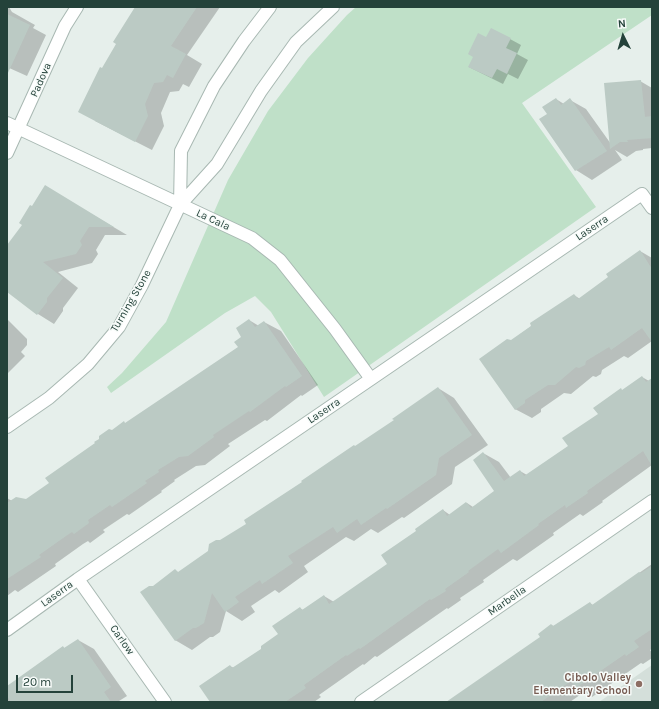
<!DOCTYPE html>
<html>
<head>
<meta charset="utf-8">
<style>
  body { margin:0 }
  #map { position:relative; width:659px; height:709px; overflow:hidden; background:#e6efeb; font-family:Karla,sans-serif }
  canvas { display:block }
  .frame { position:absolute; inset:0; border:8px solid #24423a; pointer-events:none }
  .north { position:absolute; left:603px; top:16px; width:40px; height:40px; -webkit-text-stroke:3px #f7fbf9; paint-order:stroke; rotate:355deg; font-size:11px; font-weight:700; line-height:16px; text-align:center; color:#24423a }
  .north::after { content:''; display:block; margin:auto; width:14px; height:18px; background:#24423a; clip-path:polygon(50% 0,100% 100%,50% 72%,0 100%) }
  .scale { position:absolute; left:16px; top:675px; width:57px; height:18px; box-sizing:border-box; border:2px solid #24423a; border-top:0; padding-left:5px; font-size:12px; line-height:14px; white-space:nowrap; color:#24423a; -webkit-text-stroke:3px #f7fbf9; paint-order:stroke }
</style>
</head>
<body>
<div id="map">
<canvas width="659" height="709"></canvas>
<div class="frame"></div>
<div class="north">N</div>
<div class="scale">20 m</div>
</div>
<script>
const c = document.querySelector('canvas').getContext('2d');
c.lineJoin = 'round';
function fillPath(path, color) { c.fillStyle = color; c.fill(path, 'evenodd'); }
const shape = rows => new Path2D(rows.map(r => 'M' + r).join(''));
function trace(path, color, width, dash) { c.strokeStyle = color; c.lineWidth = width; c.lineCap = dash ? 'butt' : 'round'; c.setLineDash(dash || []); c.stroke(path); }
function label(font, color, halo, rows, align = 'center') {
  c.font = font + ' Karla,sans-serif'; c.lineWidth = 3; c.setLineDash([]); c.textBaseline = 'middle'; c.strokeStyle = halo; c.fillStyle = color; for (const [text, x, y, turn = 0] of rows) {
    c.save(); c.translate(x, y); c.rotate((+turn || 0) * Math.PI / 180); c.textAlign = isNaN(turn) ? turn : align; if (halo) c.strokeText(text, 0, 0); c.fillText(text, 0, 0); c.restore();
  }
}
fillPath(shape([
  [652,665,652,702,599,702]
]), '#d4dfda');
fillPath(shape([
  [356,7,652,7,652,15,522,103,596,207,324,397,271,312,255,296,225,313,111,393,107,387,122,373,166,322,228,180,268,111,308,58,347,15]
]), '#bfe0c8');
fillPath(shape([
  [7,7,9,7,12,12,35,25,33,28,46,35,27,76,7,67],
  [136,7,220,7,187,55,202,64,189,87,183,84,179,91,170,92,161,113,164,126,152,150,95,121,103,70],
  [487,39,510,39,521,45,517,54,528,60,518,79,508,74,503,84,469,67],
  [640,81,652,88,652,148,643,149,643,150,636,151,627,157,615,150,622,160,592,180,576,170,548,114,556,99,564,104,570,100,586,109,611,144],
  [61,196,127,235,105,235,96,250,98,254,92,263,58,272,78,288,63,308,63,311,54,324,38,314,7,291,7,247,24,224,32,208],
  [640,251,652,258,652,341,628,358,624,356,602,370,601,374,596,377,593,376,571,394,564,393,541,409,541,412,532,418,515,409,511,341,574,295,580,299,610,278],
  [7,319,27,339,27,345,21,352,25,356,7,374],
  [249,320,259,326,264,322,281,331,318,385,302,396,301,395,267,421,265,420,228,444,230,446,205,465,196,466,174,480,175,481,161,491,162,492,129,515,127,514,103,530,105,532,90,543,88,541,83,544,55,564,56,566,18,592,15,590,7,596,7,498,12,501,27,500,50,483,112,431,126,424,239,347],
  [642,377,649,381,652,379,652,465,602,501,603,502,583,516,580,514,553,533,554,535,517,561,513,559,483,580,484,582,460,598,461,600,448,609,447,608,377,657,375,656,364,665,363,664,319,695,321,697,314,702,211,702,230,666,234,668,262,649,279,634,300,608,303,610,324,596,334,602,389,564,418,531,443,510,450,515,467,503,473,507,496,491,483,453,499,462,511,478,520,471,527,475,569,446,623,391],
  [438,388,454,398,488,445,455,467,452,484,404,518,402,517,378,533,371,529,354,541,346,537,304,566,308,572,279,593,275,590,251,606,255,612,242,621,226,611,220,632,213,637,210,637,192,650,175,640,153,587,175,570,179,573,209,552,220,541,248,524,355,447,395,421],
  [652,564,652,649,650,650,652,653,652,658,643,664,641,663,592,697,584,692,570,702,448,702,542,637,551,625,554,626,590,603,593,605],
  [78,640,94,649,127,696,119,701,120,702,7,702,7,687,63,647,66,649]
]), '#0003');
fillPath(shape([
  [135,7,197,7,171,46,186,54,173,78,167,75,163,82,154,83,145,104,148,116,135,142,78,112,100,67,102,68,116,44,113,42],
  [7,14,30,25,7,75],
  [491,28,511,38,506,48,517,53,507,74,497,69,492,78,468,67,473,57,468,54,478,33,486,37],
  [641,80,645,117,652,116,652,138,627,140,628,142,620,142,610,149,604,83],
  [556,98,561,105,570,98,607,151,575,171,539,119,547,114,542,107],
  [45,185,114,227,89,227,80,241,82,245,76,254,43,262,63,278,47,298,47,302,37,315,7,292,7,245,22,225,19,223,30,205,32,206],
  [640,250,652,269,652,342,642,328,611,350,609,347,586,361,585,365,579,368,576,367,555,385,548,385,525,400,525,403,515,410,479,359,507,339,511,340,531,326,530,323,574,294,578,299,608,277,606,274],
  [249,319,255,327,264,321,302,376,286,387,285,386,250,412,249,411,213,435,214,437,188,456,179,457,158,470,159,472,145,481,147,483,112,507,110,505,88,520,89,523,74,534,72,532,66,536,39,555,41,557,7,579,7,503,16,497,26,499,49,483,45,478,95,443,94,442,99,439,99,436,109,429,112,430,124,421,125,423,238,347,234,342,241,337,236,328],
  [642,376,646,382,652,378,652,466,643,451,587,491,588,493,566,508,565,505,538,524,539,525,501,553,498,549,468,571,469,572,445,589,446,591,431,600,430,599,360,649,359,648,347,656,346,655,304,685,306,688,285,702,210,702,199,686,230,665,232,668,261,649,261,646,278,634,272,626,300,607,302,610,324,595,329,604,338,598,387,564,381,555,416,531,415,529,443,509,447,516,466,502,471,508,494,491,473,460,483,452,504,481,520,470,524,476,568,446,562,438,598,414,593,408,621,388,622,390],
  [438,387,472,435,439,458,436,475,387,509,386,508,361,525,357,519,337,533,333,527,288,556,293,563,262,584,260,580,235,597,239,602,225,612,212,593,204,623,196,628,193,628,175,641,140,592,149,586,153,586,175,569,178,572,208,551,209,544,216,540,220,540,246,524,244,520,302,482,301,481,354,445,355,446,394,420,392,419],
  [652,566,652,629,634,641,639,647,626,656,625,654,576,688,571,681,541,702,446,702,540,637,538,634,551,624,553,626,590,602,592,605,639,572,641,573],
  [78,639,111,687,104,692,111,702,11,702,7,696,7,686,63,646,64,648]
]), '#bbcac4');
const minor = shape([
  [7,123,252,238,280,260,335,329,371,379],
  [7,153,65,26,77,7],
  [180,205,181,151,214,86,244,41,270,7],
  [7,427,49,398,88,364,119,327,142,285,180,205,217,164,261,91,296,42,333,7],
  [78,579,165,702],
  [7,630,78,579,642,194,652,208],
  [361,702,652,501]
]);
trace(minor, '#a8b8b2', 14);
trace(minor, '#fff', 12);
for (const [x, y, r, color] of [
  [639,684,4,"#8d6e63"]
]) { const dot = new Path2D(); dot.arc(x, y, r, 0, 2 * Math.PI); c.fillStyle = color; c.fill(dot); trace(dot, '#f7fbf9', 1.5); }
label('11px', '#24423a', '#f7fbf9', [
  ["Padova",41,80,-66],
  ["La Cala",213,220,25],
  ["Laserra",592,228,-34],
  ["Turning Stone",131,301,-60],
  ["Laserra",324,411,-34],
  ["Laserra",57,594,-36],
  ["Marbella",507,601,-35],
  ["Carlow",122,640,55]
]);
label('bold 11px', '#785e54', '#f7fbf9', [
  ["Cibolo Valley",631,678],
  ["Elementary School",631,691]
], 'right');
</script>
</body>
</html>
